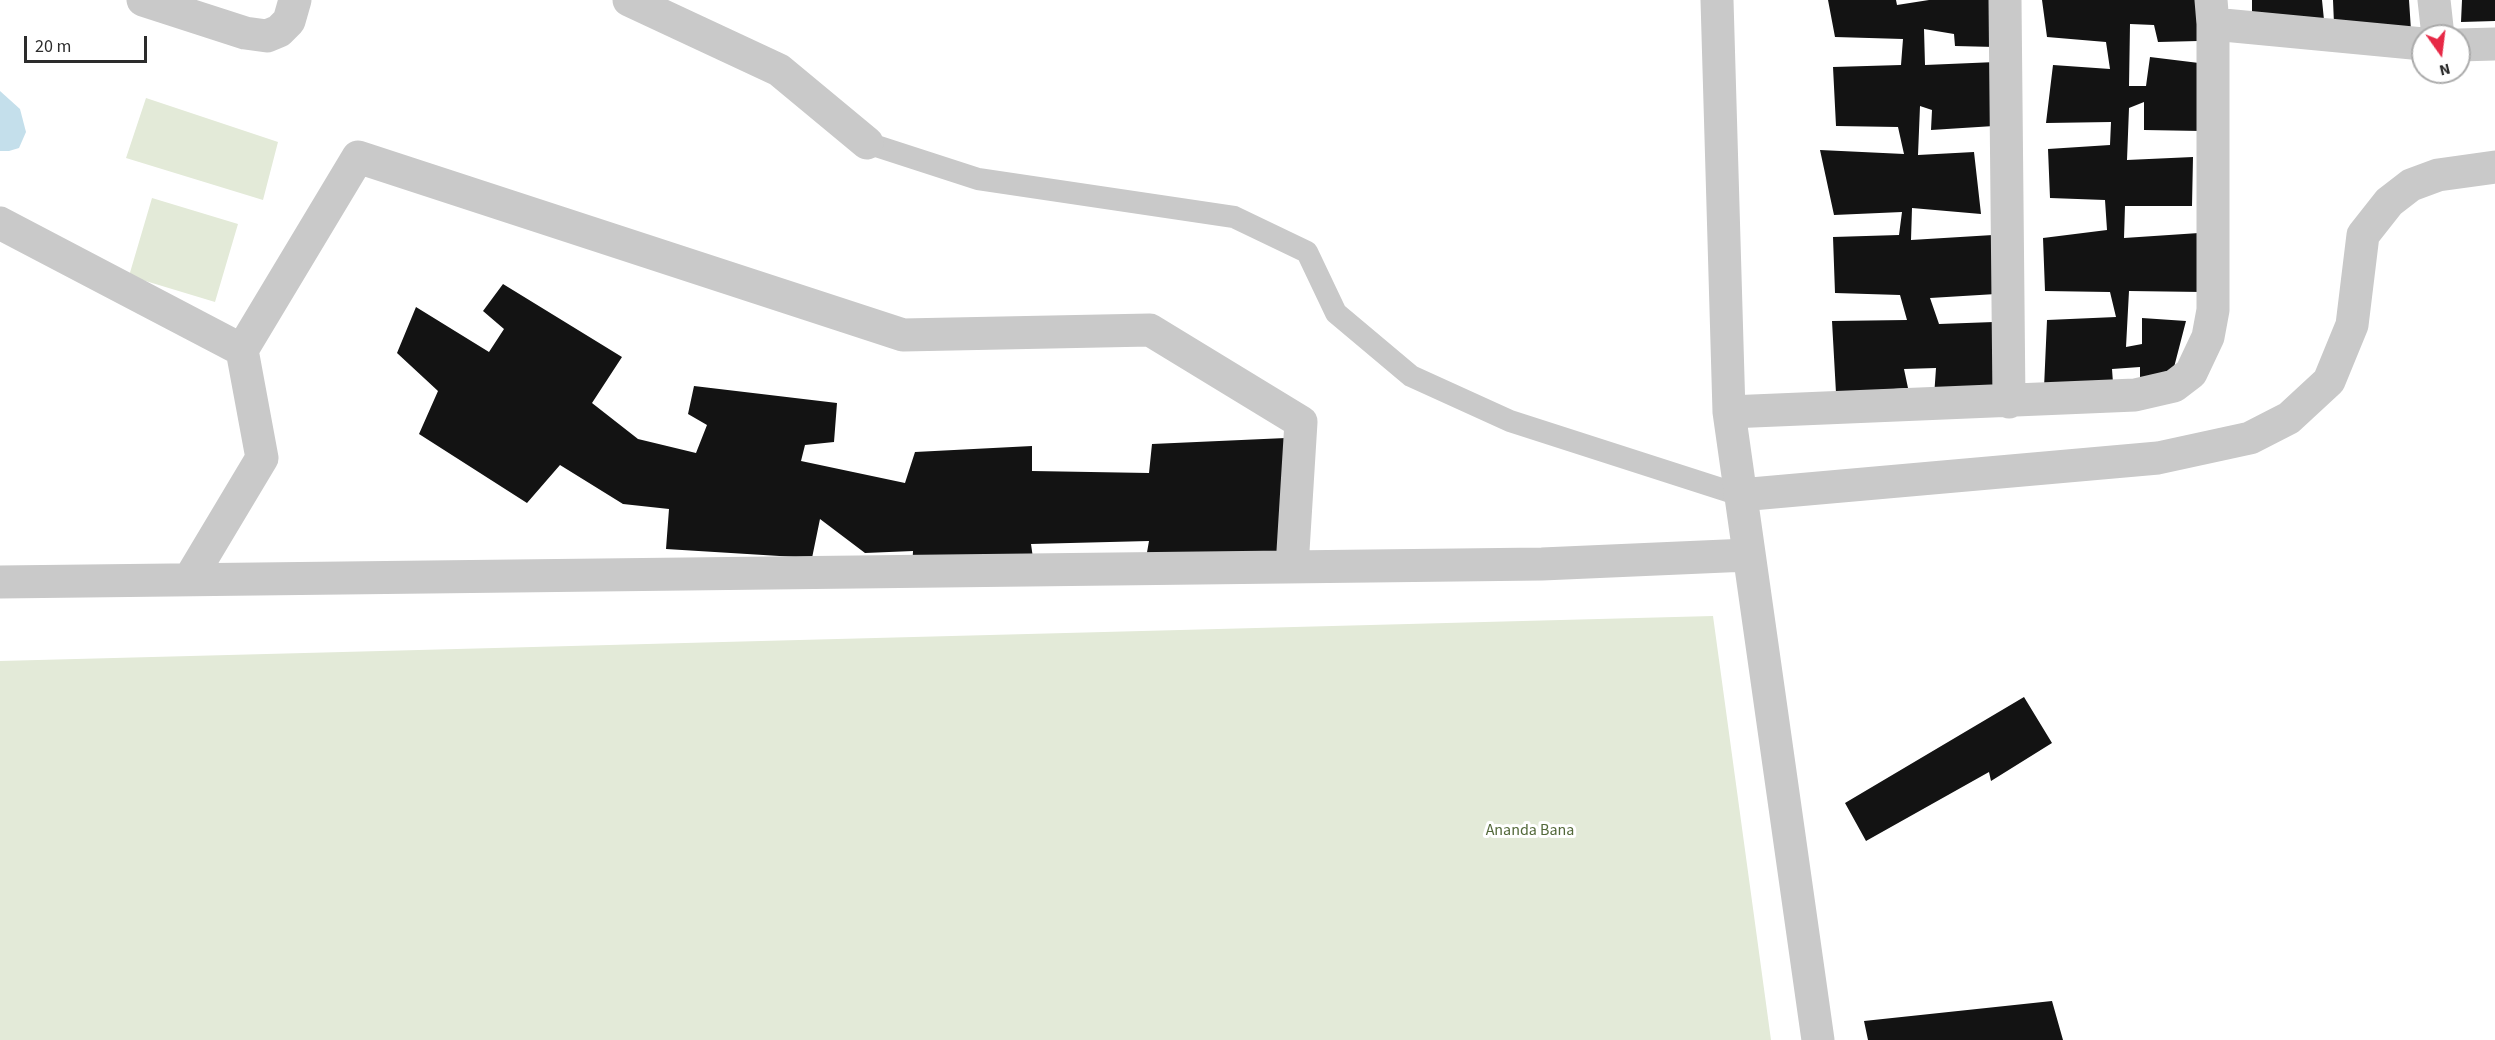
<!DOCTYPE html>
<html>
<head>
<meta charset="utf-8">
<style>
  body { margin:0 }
  #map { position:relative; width:2495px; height:1040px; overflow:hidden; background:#fff; font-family:"Source Sans 3",sans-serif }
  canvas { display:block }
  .north { position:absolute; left:2411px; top:24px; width:60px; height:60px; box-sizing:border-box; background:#fff; border:2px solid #ababab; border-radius:50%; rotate:166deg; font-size:16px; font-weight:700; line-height:24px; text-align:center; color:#2c2c2c }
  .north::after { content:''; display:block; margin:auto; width:21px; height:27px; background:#e72946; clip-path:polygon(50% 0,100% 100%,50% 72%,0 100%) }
  .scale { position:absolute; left:24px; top:36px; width:123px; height:27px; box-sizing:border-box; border:3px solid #2c2c2c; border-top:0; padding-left:8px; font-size:18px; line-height:21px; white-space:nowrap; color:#2c2c2c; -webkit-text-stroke:4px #fff; paint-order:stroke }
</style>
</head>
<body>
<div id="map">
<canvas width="2495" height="1040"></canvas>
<div class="north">N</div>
<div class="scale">20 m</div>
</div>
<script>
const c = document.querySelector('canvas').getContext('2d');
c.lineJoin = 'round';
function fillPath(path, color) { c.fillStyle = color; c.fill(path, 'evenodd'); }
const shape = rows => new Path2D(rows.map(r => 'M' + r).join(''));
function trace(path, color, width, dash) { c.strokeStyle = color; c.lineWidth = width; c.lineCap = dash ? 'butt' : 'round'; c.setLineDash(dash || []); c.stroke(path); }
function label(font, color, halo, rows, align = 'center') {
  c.font = font + ' "Source Sans 3",sans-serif'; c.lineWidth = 6; c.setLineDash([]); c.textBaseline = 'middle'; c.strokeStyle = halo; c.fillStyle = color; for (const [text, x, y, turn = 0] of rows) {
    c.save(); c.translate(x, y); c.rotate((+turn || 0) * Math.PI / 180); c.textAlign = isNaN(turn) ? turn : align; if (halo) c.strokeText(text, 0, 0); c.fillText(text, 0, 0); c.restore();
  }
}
fillPath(shape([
  [146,98,278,142,263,200,126,158],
  [152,198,238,224,215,302,129,276],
  [1713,616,1771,1040,0,1040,0,661]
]), '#e3ead8');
fillPath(shape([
  [0,91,20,109,26,132,19,148,9,151,0,151]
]), '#c4dfeb');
fillPath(shape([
  [1828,0,1896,0,1897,5,1929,0,1994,0,1995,47,1955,46,1954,34,1924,29,1925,65,1996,62,1994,126,1931,130,1932,110,1920,106,1918,155,1974,152,1981,214,1912,208,1911,240,1993,235,1996,294,1930,298,1939,324,1994,322,1996,389,1934,397,1936,368,1904,369,1908,388,1836,393,1832,321,1907,320,1900,295,1835,293,1833,237,1899,235,1902,212,1834,215,1820,150,1904,154,1898,127,1836,126,1833,67,1901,65,1903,39,1835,37],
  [2042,0,2197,0,2198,41,2158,42,2154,25,2130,24,2129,86,2146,86,2150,57,2199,63,2202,131,2144,130,2144,102,2129,108,2127,160,2193,157,2192,206,2125,206,2124,238,2199,233,2203,292,2129,291,2126,347,2142,344,2142,318,2186,321,2172,375,2140,382,2140,367,2112,369,2113,383,2044,388,2047,320,2116,317,2110,292,2045,291,2043,238,2107,230,2105,200,2050,198,2048,149,2110,145,2111,122,2046,123,2053,65,2110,69,2106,42,2047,37],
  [2252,0,2322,0,2324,20,2252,18],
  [2333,0,2409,0,2411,30,2334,24],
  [2462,0,2495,0,2495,21,2461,22],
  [503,284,622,357,592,403,638,439,696,453,707,425,688,414,694,386,837,403,834,442,805,445,801,461,905,483,915,452,1032,446,1032,471,1149,473,1152,444,1286,438,1281,553,1146,558,1149,541,1031,544,1033,558,912,571,913,551,865,553,820,519,812,558,666,549,669,509,623,504,560,465,527,503,419,434,438,391,397,353,416,307,489,352,504,329,483,311],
  [2024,697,2052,743,1991,781,1989,772,1866,841,1845,803],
  [2052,1001,2063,1040,1868,1040,1864,1021]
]), '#131313');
trace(shape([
  [867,143,978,179,1234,217,1307,252,1336,313,1411,376,1510,421,1740,495]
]), '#c9c9c9', 22);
trace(shape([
  [143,0,245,33,267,36,279,31,289,21,295,0],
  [629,0,779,70,867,143],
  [1717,0,1729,412,1818,1040],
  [2005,0,2009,402],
  [2211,0,2213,24,2423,44],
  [2434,0,2438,36],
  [2459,45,2495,44],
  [0,223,242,350],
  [1729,412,2135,395,2174,386,2191,373,2208,337,2213,310,2213,24],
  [1740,495,2158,458,2250,438,2289,418,2329,381,2352,325,2363,235,2389,202,2411,185,2438,175,2495,167],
  [189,580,262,458,242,350,358,157,903,335,1150,330,1301,422,1292,567],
  [0,582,1542,564,1748,555]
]), '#c9c9c9', 33);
label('16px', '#526839', '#fff', [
  ["Ananda Bana",1530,831]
]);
</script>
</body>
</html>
